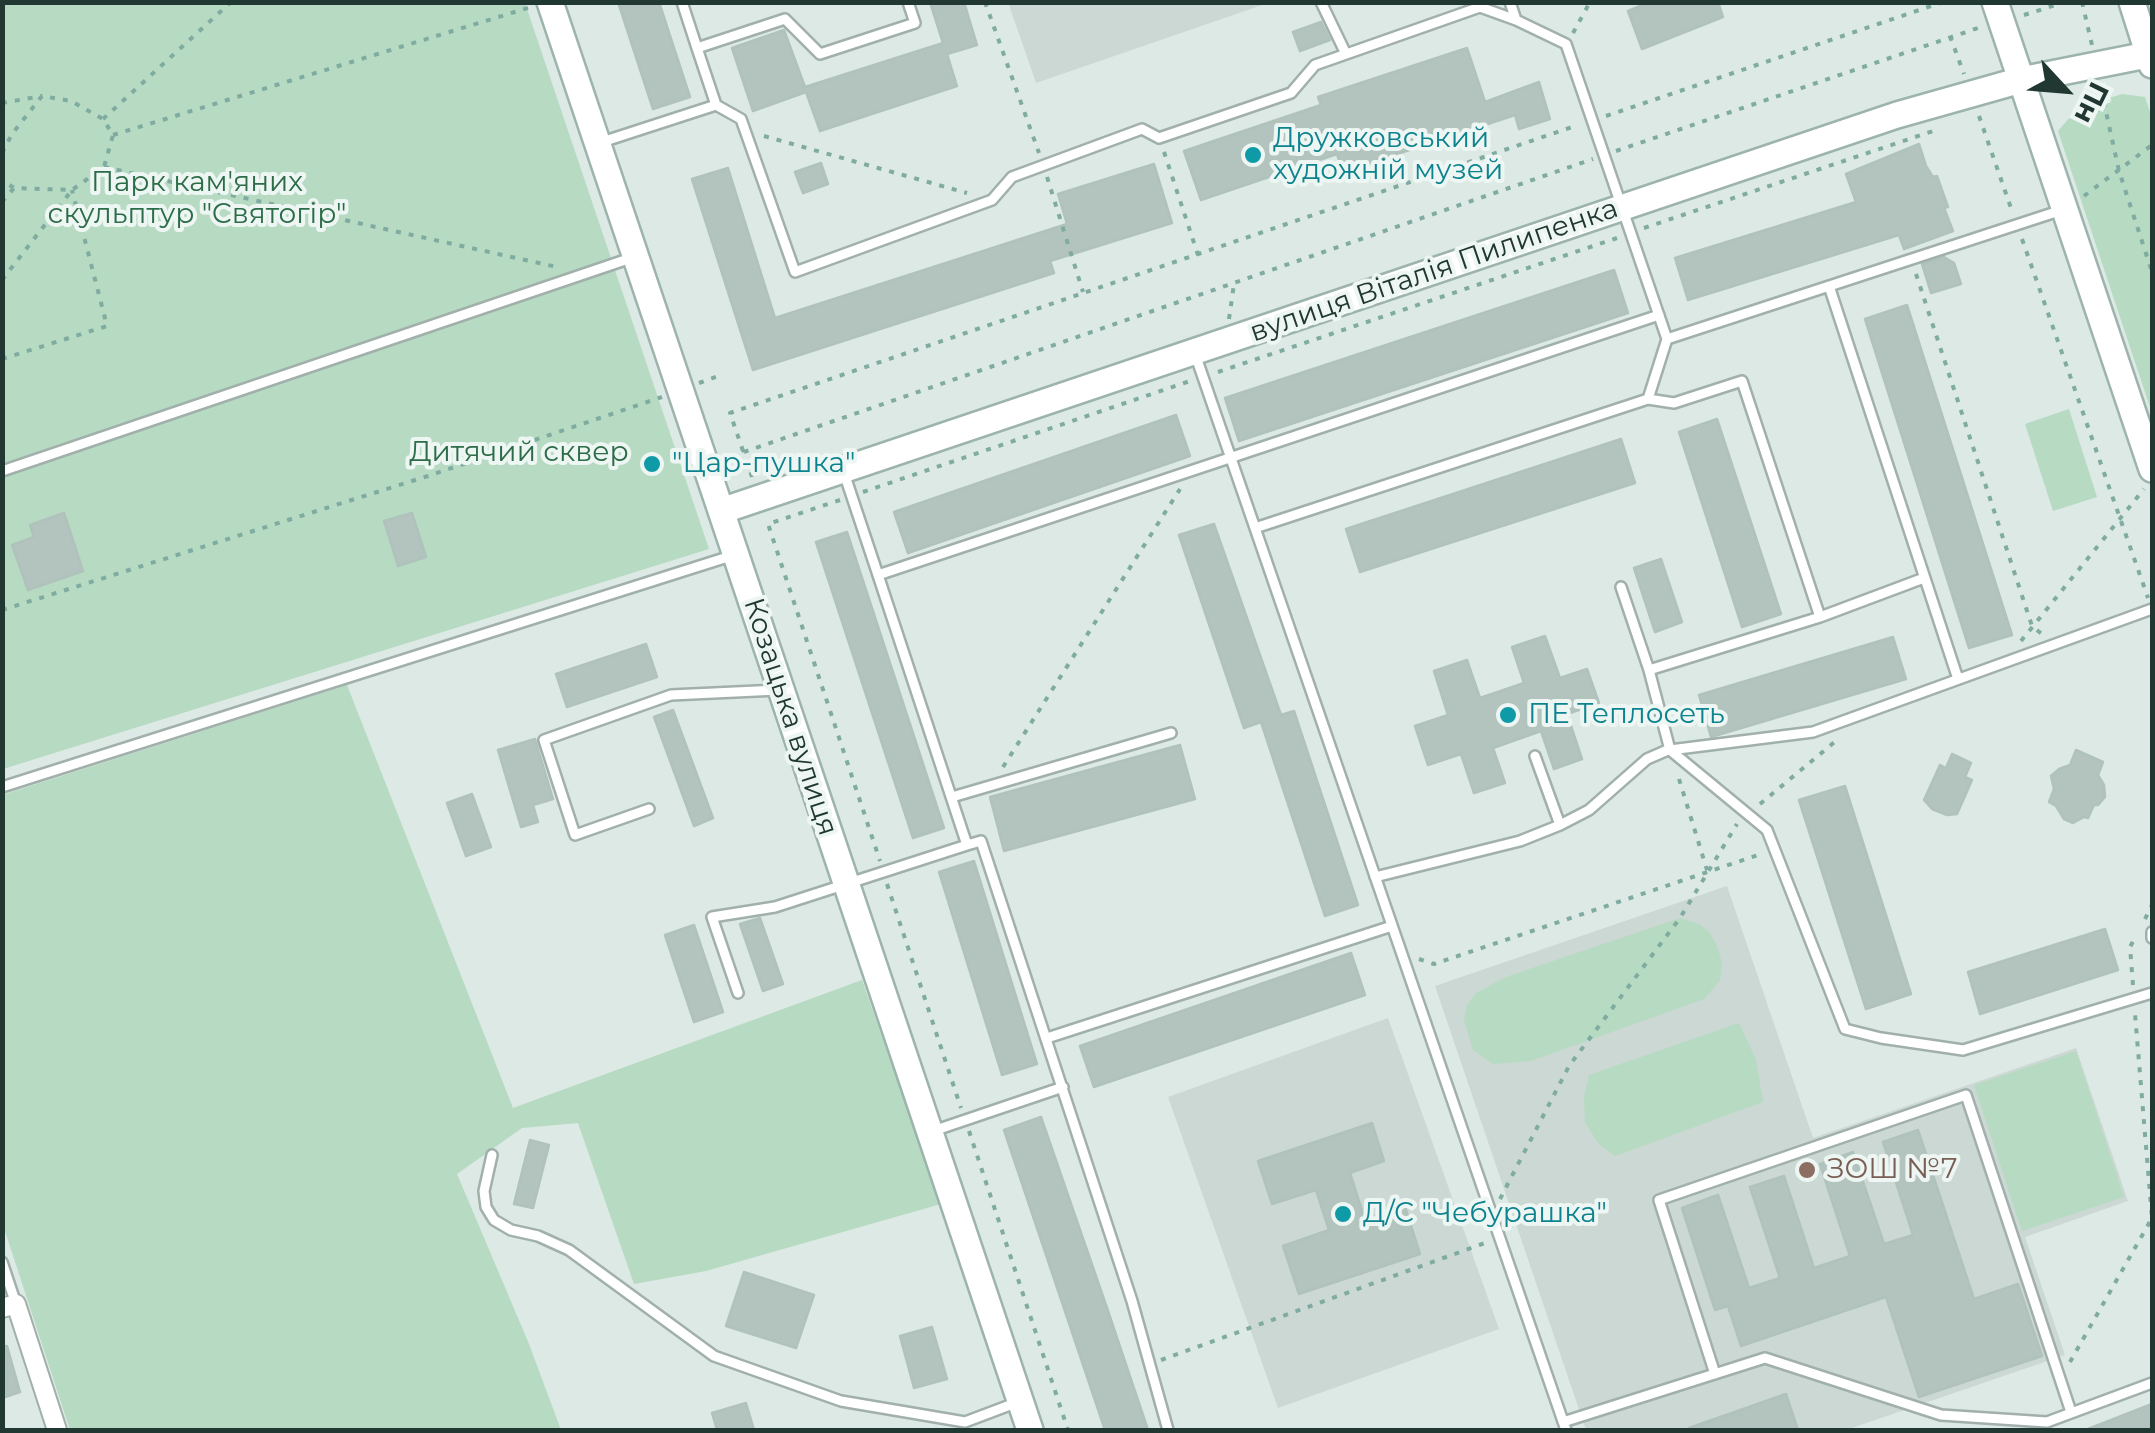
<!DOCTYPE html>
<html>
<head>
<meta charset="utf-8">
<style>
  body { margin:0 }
  #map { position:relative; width:2155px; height:1433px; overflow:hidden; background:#dde9e4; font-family:Montserrat,sans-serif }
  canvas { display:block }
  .frame { position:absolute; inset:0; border:5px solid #203732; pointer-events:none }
  .north { position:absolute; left:2015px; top:40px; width:100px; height:100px; -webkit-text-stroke:8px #edf6f2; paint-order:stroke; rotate:116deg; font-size:28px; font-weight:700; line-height:40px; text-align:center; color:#203732 }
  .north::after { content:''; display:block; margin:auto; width:35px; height:45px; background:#203732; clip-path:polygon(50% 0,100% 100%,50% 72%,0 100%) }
</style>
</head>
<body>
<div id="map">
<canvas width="2155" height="1433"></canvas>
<div class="frame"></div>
<div class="north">Пн</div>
</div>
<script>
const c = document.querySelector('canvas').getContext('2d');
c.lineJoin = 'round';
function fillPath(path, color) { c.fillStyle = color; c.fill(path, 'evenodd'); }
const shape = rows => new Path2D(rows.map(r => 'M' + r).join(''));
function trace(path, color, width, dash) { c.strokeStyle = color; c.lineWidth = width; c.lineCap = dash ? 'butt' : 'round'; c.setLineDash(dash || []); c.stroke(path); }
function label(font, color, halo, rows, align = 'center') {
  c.font = font + ' Montserrat,sans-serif'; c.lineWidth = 8; c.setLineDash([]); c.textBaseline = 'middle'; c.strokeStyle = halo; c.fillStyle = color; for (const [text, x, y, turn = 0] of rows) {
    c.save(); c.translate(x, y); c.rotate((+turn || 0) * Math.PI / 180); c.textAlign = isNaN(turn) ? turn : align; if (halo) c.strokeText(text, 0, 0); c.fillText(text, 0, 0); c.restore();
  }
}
fillPath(shape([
  [1008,2,1268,2,1268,3,1036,83],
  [1727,886,1813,1138,2076,1048,2128,1201,2025,1237,2065,1355,1846,1430,1586,1430,1435,986],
  [1388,1018,1499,1329,1278,1408,1168,1097]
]), '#ccd8d3');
fillPath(shape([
  [3,3,525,3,709,549,3,769],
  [2122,94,2145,97,2152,118,2152,413,2058,131,2078,108],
  [2069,409,2097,497,2053,511,2025,424],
  [347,685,513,1108,862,980,941,1204,706,1271,634,1284,578,1123,522,1128,457,1174,529,1344,561,1430,70,1430,3,1225,2,795],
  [1680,918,1699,924,1710,933,1718,948,1722,964,1720,980,1704,999,1531,1061,1493,1064,1473,1050,1464,1020,1467,1005,1476,993,1506,977],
  [1739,1023,1756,1060,1763,1102,1615,1156,1598,1143,1585,1122,1584,1097,1589,1075],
  [2076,1051,2124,1197,2022,1231,1974,1085]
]), '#b6dac2');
const building = shape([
  [618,2,659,2,690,97,653,109,618,2],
  [930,2,964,2,977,45,947,54,957,86,820,131,806,92,753,111,732,48,784,30,805,87,943,43,930,2],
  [1650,2,1718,2,1723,17,1642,49,1628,11,1650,2],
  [1321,22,1330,40,1300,51,1293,32,1321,22],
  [1467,48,1485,102,1539,82,1550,119,1519,129,1515,115,1343,172,1337,154,1201,200,1184,151,1321,105,1318,97,1467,48],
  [1919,144,1926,166,1933,177,1937,176,1948,207,1944,208,1953,231,1904,249,1899,235,1688,300,1675,258,1856,202,1846,174,1919,144],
  [821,163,828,184,803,193,795,172,821,163],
  [1154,164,1172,223,1050,261,1054,273,753,370,692,179,728,168,775,318,1067,224,1058,194,1154,164],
  [1944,257,1954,263,1961,284,1931,293,1922,264,1944,257],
  [1614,270,1628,313,1239,441,1225,398,1614,270],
  [1907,305,2012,635,1969,648,1865,319,1907,305],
  [1176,415,1190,456,908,553,894,512,1176,415],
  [1717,419,1781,614,1742,627,1679,432,1717,419],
  [1621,439,1635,483,1360,572,1346,529,1621,439],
  [64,513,83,571,28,590,12,545,34,537,30,525,64,513],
  [412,513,426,557,398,566,384,521,412,513],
  [1214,524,1281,715,1294,711,1358,905,1325,916,1261,722,1244,728,1179,535,1214,524],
  [847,532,944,828,913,838,816,542,847,532],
  [1661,559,1682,622,1655,632,1634,568,1661,559],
  [1545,636,1560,678,1587,669,1599,703,1567,714,1582,759,1554,769,1541,731,1493,748,1505,783,1474,793,1461,754,1428,765,1415,726,1448,715,1434,671,1467,660,1480,698,1524,683,1512,647,1545,636],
  [1893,637,1906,679,1711,737,1699,695,1893,637],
  [646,644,657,677,567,707,556,674,646,644],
  [673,710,713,818,694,826,654,717,673,710],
  [535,739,553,799,533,805,538,822,521,827,498,750,535,739],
  [1180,745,1195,799,1004,851,990,797,1180,745],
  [2076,750,2103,762,2098,775,2104,785,2105,797,2098,805,2094,805,2088,818,2084,817,2073,823,2064,819,2056,806,2049,802,2054,789,2051,776,2059,769,2070,765,2076,750],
  [1952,754,1971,763,1965,777,1972,780,1957,814,1947,815,1932,809,1924,800,1940,765,1946,768,1952,754],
  [1845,786,1911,994,1866,1009,1799,800,1845,786],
  [472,794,491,847,466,856,447,803,472,794],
  [974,861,1037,1064,1002,1075,939,872,974,861],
  [760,918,783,984,763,991,740,924,760,918],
  [694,925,723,1012,694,1022,665,935,694,925],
  [2105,929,2118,970,1980,1014,1968,972,2105,929],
  [1351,953,1365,995,1094,1087,1080,1046,1351,953],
  [1041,1117,1107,1308,1148,1430,1105,1430,1004,1130,1041,1117],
  [1372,1123,1384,1161,1350,1173,1365,1220,1405,1207,1420,1254,1299,1294,1283,1246,1329,1230,1316,1190,1272,1204,1258,1161,1372,1123],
  [1918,1130,1974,1299,2018,1284,2042,1356,1919,1397,1886,1297,1741,1346,1728,1306,1715,1310,1682,1208,1718,1195,1749,1288,1780,1278,1750,1187,1784,1176,1814,1268,1850,1256,1820,1164,1853,1152,1884,1244,1913,1235,1883,1142,1918,1130],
  [530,1140,549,1145,533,1208,514,1204,530,1140],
  [744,1272,814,1295,796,1348,726,1326,744,1272],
  [932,1327,947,1379,914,1388,900,1336,932,1327],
  [7,1346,20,1392,2,1398,2,1347,7,1346],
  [1786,1394,1798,1430,1689,1430,1689,1428,1786,1394],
  [746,1403,754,1430,717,1430,712,1413,746,1403],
  [2152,1404,2152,1430,2088,1430,2088,1429,2152,1404]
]);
fillPath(building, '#b3c3bd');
trace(building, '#b0c2bc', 2.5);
const lane = shape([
  [682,2,697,48],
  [1321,2,1346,54],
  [1510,2,1516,20,1566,44,1667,339],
  [716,105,697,48,785,19,820,54,915,23,908,2],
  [602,142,716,105,741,119,795,272,992,200,1012,177,1142,129,1159,138,1291,93,1315,65,1480,7,1516,20],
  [1829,286,1958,679],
  [1195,354,1566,1430],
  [1648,399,1674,403,1742,381,1820,617],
  [2,471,634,257],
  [844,473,878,575],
  [1255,528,1648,399,1667,339,2062,210],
  [1621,587,1649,670,1670,750,1813,732,2152,609],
  [1649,670,1820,617,1924,578],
  [1670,750,1767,830,1845,1029,1881,1038,1963,1050,2152,993],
  [1535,756,1560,825,1589,810,1647,759,1670,749],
  [2,787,734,555],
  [952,797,1171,733],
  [649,809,575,835,544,740,671,695,778,690],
  [967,845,981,841,1132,1301,1168,1430],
  [1375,877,1520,841,1560,825],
  [2152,932,2152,938],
  [738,993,712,917,775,907,967,845,878,575,1659,315],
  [1047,1038,1392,926],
  [933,1131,1063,1087],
  [492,1155,484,1191,486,1207,494,1220,511,1230,538,1236,569,1250,714,1356,841,1401,965,1422,1018,1402],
  [2,1262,16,1304],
  [1715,1374,1659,1200,1966,1095,2071,1412],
  [1563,1422,1765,1358,1941,1415,2047,1422,2152,1383]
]);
const street = shape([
  [2,1308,16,1304,57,1430]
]);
const secondary = shape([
  [550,2,1030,1430],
  [1995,2,2152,469],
  [2132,2,2152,65],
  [721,511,1897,115,2021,80,2152,54]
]);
trace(lane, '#a1b0ab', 14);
trace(street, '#a1b0ab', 22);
trace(secondary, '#9db4ad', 30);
trace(shape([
  [985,2,1039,153],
  [2082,2,2092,45],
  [2024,15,2065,2],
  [1573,33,1590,2],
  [1950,36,1964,74],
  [2101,89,2119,171,2152,272],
  [2,103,42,96],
  [1606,116,1943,2],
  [1979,116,2012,211],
  [103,119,231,2],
  [113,135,531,7],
  [764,136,967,193],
  [1616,151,1981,27],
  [1164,152,1198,255],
  [2,153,12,134,42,96,71,101,103,119,113,135,104,167,72,190,14,188,2,180],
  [104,167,557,267],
  [1047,177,1083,292],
  [2084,196,2152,145],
  [2,202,14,188],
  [1644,228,1939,129],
  [2022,239,2148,598],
  [1916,274,2032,626,2043,635],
  [2,280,72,190],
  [1229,319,1234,284],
  [2,359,107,326,72,190],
  [1218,372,1617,238],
  [699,383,718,376],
  [743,451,730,413,1578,125],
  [752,477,744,452,1593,159],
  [863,492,1190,381],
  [840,500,768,524,880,861],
  [2,610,428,476,662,397],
  [2021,641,2144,489],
  [1003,767,1180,489],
  [1679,779,1707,870],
  [1760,804,1837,740],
  [887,884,961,1108],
  [2145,919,2152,905],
  [1419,959,1434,964,1761,854],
  [2133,985,2130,947,2136,936],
  [969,1131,1068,1430],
  [1500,1199,1569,1066,1680,918,1737,824],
  [1161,1360,1485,1243],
  [2070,1362,2152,1218,2135,1014]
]), '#7faba0', 4, [5, 8]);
trace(lane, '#fff', 9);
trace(street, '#fff', 18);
trace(secondary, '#fff', 25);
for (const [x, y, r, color] of [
  [1253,155,10,"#0f9aa8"],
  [652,464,10,"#0f9aa8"],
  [1508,715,10,"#0f9aa8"],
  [1807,1170,10,"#8d6e63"],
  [1343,1214,10,"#0f9aa8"]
]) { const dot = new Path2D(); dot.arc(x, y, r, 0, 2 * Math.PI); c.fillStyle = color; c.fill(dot); trace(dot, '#edf6f2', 4); }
label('28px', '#0d838f', '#edf6f2', [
  ["Дружковський",1273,139],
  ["художній музей",1273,171],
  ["\"Цар-пушка\"",672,464],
  ["ПЕ Теплосеть",1528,715],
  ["Д/С \"Чебурашка\"",1363,1214]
], 'left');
label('28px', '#2c6c48', '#edf6f2', [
  ["Парк кам'яних",197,183],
  ["скульптур \"Святогір\"",197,215],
  ["Дитячий сквер",519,453]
]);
label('28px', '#203732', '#edf6f2', [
  ["вулиця Віталія Пилипенка",1434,271,-19],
  ["Козацька вулиця",790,717,72]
]);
label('28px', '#785e54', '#edf6f2', [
  ["ЗОШ №7",1827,1170]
], 'left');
</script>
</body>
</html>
